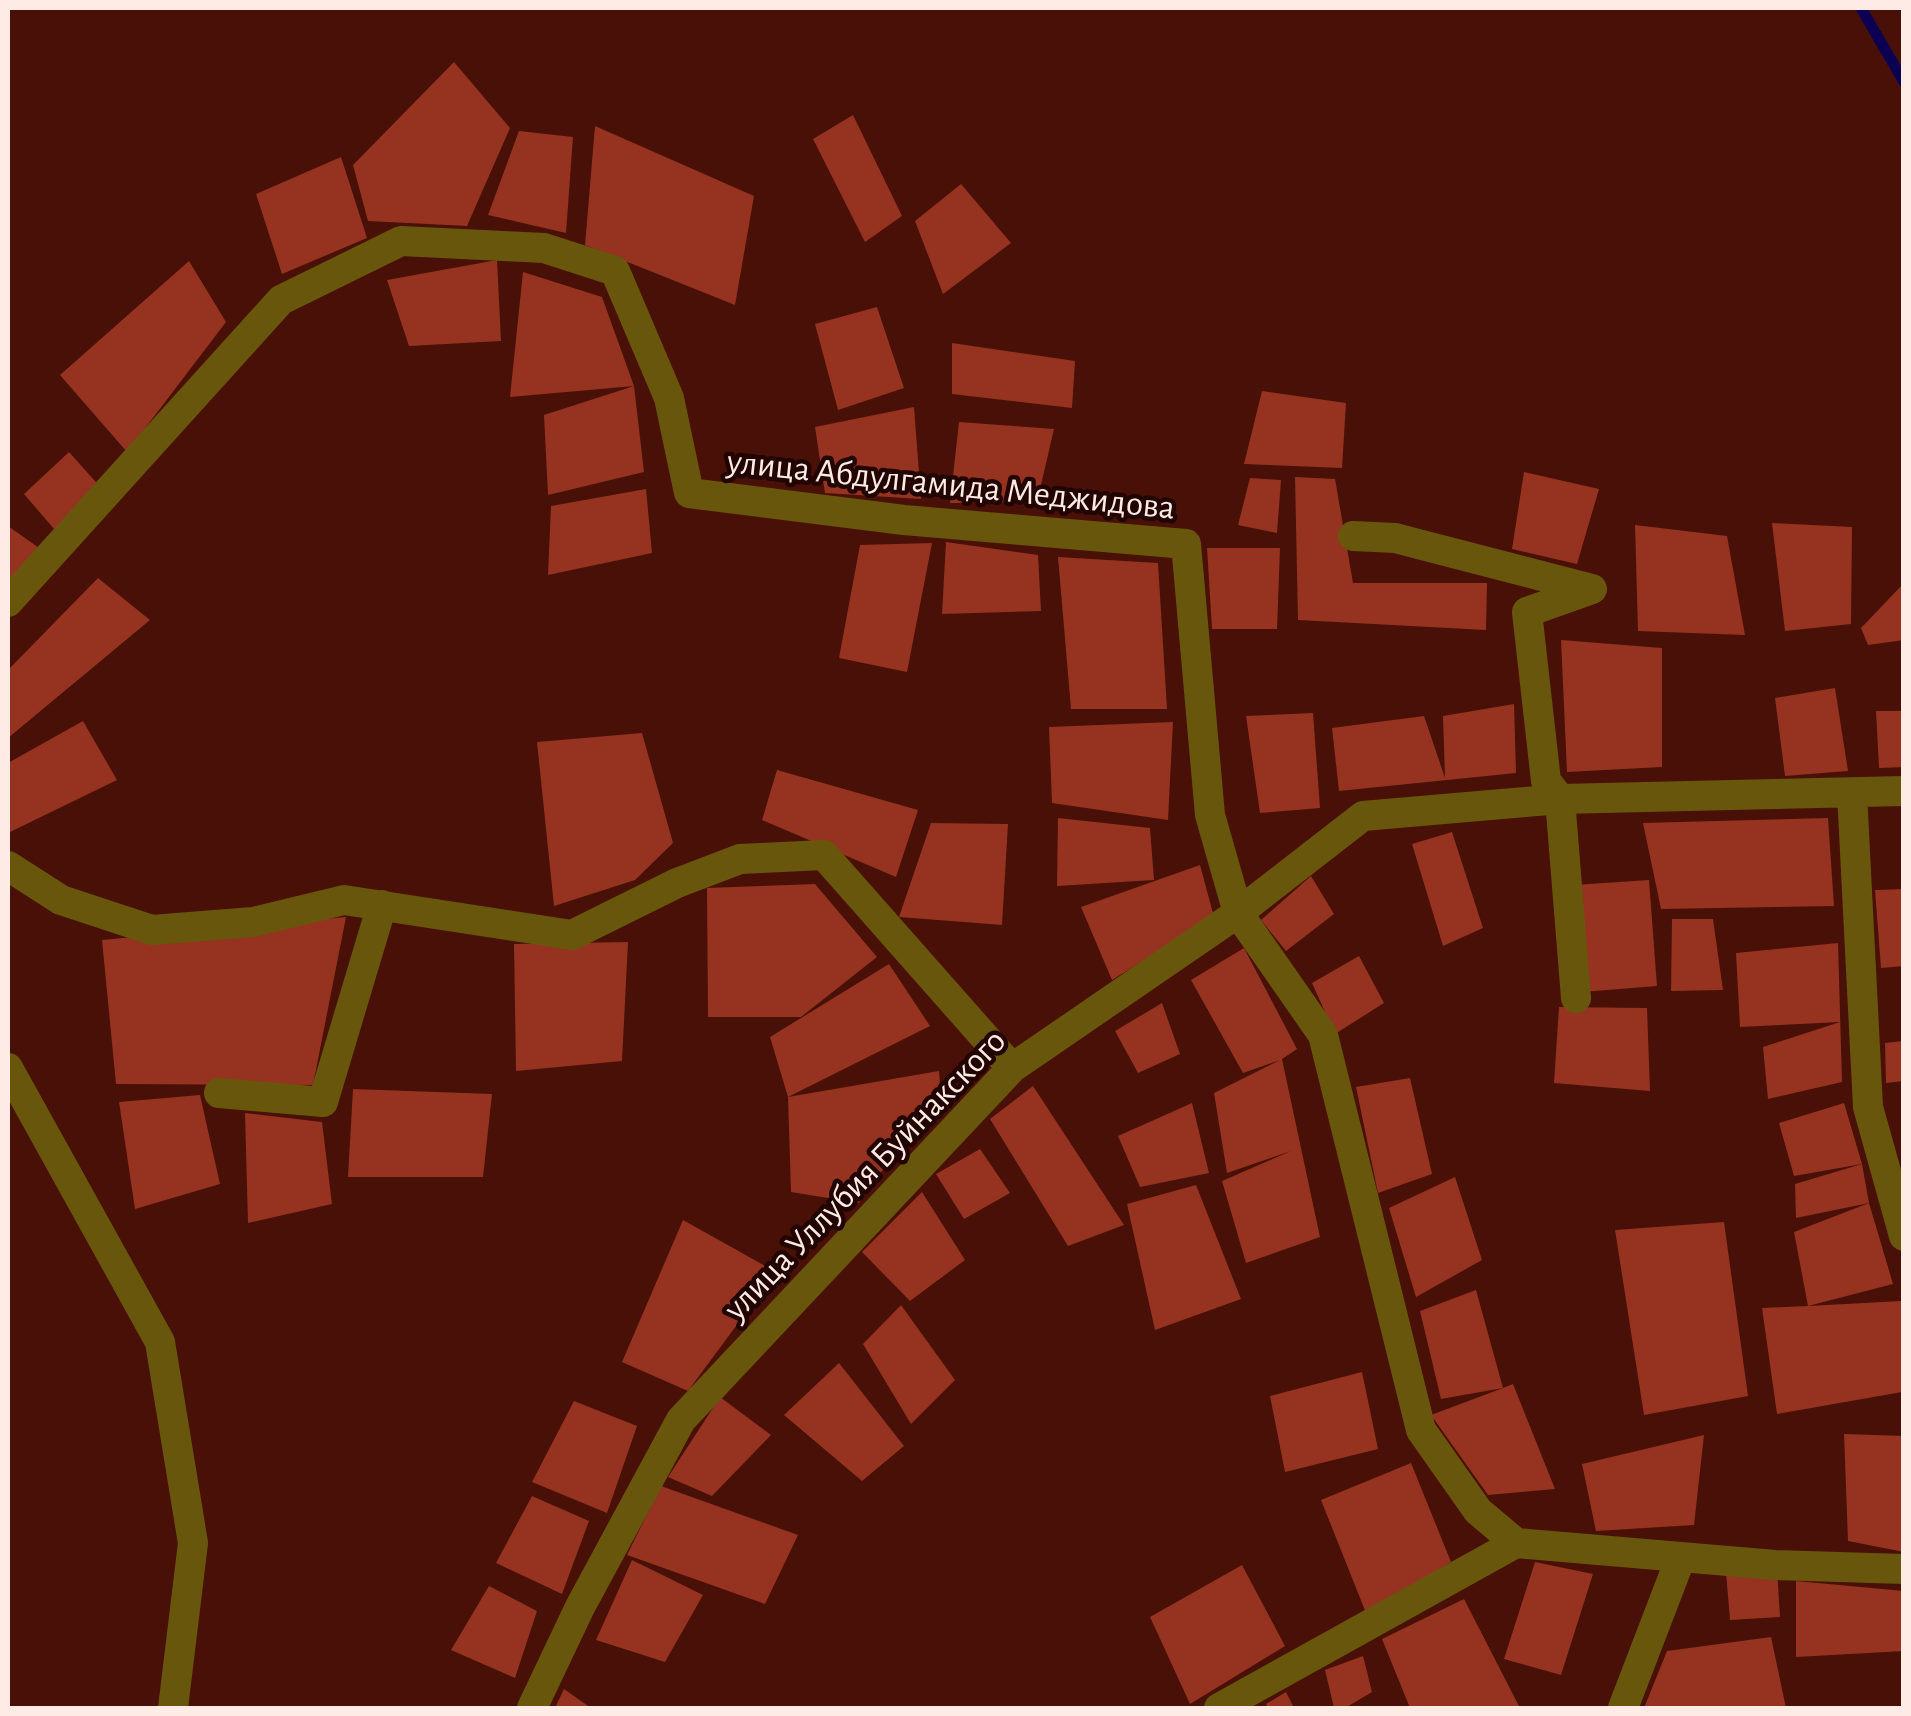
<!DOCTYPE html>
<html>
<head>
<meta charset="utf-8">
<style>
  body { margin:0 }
  #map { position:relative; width:1911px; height:1716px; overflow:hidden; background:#481006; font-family:"Alegreya Sans",sans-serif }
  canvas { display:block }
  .frame { position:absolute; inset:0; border:10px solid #feebe6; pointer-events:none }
</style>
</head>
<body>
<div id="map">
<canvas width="1911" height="1716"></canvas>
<div class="frame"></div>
</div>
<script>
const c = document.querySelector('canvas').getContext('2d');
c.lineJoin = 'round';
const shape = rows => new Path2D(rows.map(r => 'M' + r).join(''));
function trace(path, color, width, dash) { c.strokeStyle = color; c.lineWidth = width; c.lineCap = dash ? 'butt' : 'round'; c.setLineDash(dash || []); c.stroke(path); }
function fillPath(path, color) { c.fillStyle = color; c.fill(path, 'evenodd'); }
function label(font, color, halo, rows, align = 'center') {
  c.font = font + ' "Alegreya Sans",sans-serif'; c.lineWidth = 9; c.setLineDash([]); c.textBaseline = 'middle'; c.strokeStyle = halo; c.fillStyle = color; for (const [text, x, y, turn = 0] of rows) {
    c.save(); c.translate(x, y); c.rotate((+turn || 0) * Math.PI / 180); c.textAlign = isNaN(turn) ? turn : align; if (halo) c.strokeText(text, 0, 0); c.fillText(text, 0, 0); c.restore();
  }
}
trace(shape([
  [1861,8,1904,82]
]), '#0c0053', 11);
fillPath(shape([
  [454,62,510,128,467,226,368,221,353,165],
  [853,115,902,216,865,242,813,139],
  [595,126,754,196,735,305,585,245],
  [519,131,573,137,566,233,488,215],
  [341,157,367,238,282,274,256,194],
  [961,184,1011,243,943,294,915,221],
  [497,260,501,341,409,346,387,280],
  [189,261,226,322,127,452,60,375],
  [523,272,602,297,634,386,510,397],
  [877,307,904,388,838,410,815,324],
  [952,343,1075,361,1072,408,952,394],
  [634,386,644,472,548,495,544,415],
  [1262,391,1346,403,1342,468,1244,464],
  [914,407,921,499,825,493,815,427],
  [959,422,1054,429,1037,502,950,503],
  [69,452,103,490,60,536,24,494],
  [1524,472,1599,489,1577,564,1512,549],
  [1295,477,1335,479,1353,583,1487,583,1486,630,1298,620],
  [1250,478,1281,480,1277,533,1238,525],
  [646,489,652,553,548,575,551,506],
  [1772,523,1852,527,1851,624,1785,631],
  [1635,525,1727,536,1745,635,1638,631],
  [8,526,42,550,8,587],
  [946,542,1038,555,1041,611,942,614],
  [932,543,907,672,839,658,860,545],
  [1207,548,1280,548,1277,629,1212,629],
  [1058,557,1158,563,1167,709,1071,709],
  [98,578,150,620,8,738,8,670],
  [1904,583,1904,640,1868,645,1861,628],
  [1561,640,1662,648,1662,767,1567,772],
  [1835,688,1848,771,1785,776,1775,698],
  [1514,704,1516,773,1339,791,1332,728,1424,716,1445,778,1443,716],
  [1876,711,1904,711,1904,767,1879,768],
  [1313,713,1320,808,1260,813,1246,716],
  [83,721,117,780,8,833,8,763],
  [1173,722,1168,820,1052,803,1049,727],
  [642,733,673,843,635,880,554,906,537,742],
  [777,770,918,810,896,877,762,820],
  [1058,818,1150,828,1154,880,1057,886],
  [1828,818,1834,906,1661,909,1643,823],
  [931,823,1008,824,1002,925,899,917],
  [1452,832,1483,928,1443,946,1412,844],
  [1200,865,1214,917,1112,980,1081,907],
  [1311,876,1334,914,1286,951,1261,920],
  [1649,880,1657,986,1582,992,1574,885],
  [815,884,877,957,801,1017,708,1017,707,888],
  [1904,889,1904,966,1881,968,1875,890],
  [346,917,313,1085,116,1084,102,940],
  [1672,919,1713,919,1723,990,1671,991],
  [628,942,622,1061,516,1071,514,944],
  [1838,943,1842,1082,1768,1099,1763,1047,1840,1022,1740,1027,1736,953],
  [1244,948,1297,1049,1282,1059,1320,1237,1246,1263,1222,1181,1291,1151,1227,1173,1214,1093,1280,1060,1243,1073,1191,980],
  [1359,956,1384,1003,1335,1034,1312,983],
  [889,964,930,1026,788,1097,770,1037],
  [1162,1003,1180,1054,1138,1073,1115,1031],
  [1559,1007,1647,1008,1650,1091,1554,1083],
  [1904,1041,1904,1081,1886,1083,1885,1043],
  [939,1071,942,1113,890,1160,859,1203,791,1192,788,1097],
  [1410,1078,1432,1174,1378,1193,1356,1087],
  [1033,1086,1124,1225,1068,1246,990,1119],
  [353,1089,492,1094,483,1177,348,1177],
  [200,1095,220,1184,135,1209,119,1102],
  [1192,1103,1209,1173,1140,1187,1118,1136],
  [1844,1103,1862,1164,1869,1203,1796,1218,1795,1184,1862,1164,1794,1176,1779,1123],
  [245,1113,322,1122,332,1204,248,1223],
  [980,1149,1010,1193,964,1219,936,1174],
  [1455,1177,1482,1260,1416,1297,1389,1208],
  [1196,1185,1241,1299,1155,1330,1127,1204],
  [922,1192,965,1260,910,1301,862,1252],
  [1869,1203,1893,1284,1808,1306,1901,1301,1902,1392,1777,1414,1762,1308,1808,1306,1794,1232],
  [683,1220,776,1272,688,1391,622,1362],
  [1724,1222,1748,1396,1644,1415,1615,1230],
  [1476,1290,1503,1388,1513,1384,1555,1489,1488,1495,1431,1415,1503,1388,1441,1399,1420,1311],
  [901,1305,955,1380,911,1424,863,1344],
  [839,1363,904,1446,862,1481,784,1415],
  [1362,1372,1378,1449,1285,1472,1270,1396],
  [720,1397,771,1435,712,1496,668,1477],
  [574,1401,637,1426,607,1513,532,1482],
  [1844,1434,1904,1436,1904,1552,1848,1541],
  [1704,1435,1694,1525,1596,1531,1582,1464],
  [1411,1463,1451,1562,1366,1613,1321,1500],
  [661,1486,798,1535,765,1604,627,1555],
  [532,1496,589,1521,562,1594,496,1563],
  [632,1560,703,1595,665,1662,596,1640],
  [1535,1562,1593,1574,1561,1675,1504,1659],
  [1242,1565,1285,1646,1190,1704,1150,1617],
  [1777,1569,1780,1617,1730,1620,1726,1572],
  [1796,1581,1904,1591,1904,1651,1796,1657],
  [489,1586,537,1611,515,1678,451,1650],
  [1464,1599,1520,1708,1410,1708,1382,1639],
  [1771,1637,1786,1708,1644,1708,1667,1651],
  [1363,1656,1372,1692,1345,1708,1334,1708,1325,1670],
  [564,1689,591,1708,555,1708],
  [1286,1692,1294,1708,1268,1708,1266,1704]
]), '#953320');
trace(shape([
  [1353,536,1395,538,1592,589,1527,612,1546,781,1560,799,1576,998],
  [8,602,281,300,401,241,544,248,615,271,669,398,689,493,904,520,1186,544,1210,815,1238,913,1323,1035,1421,1430,1478,1511,1516,1543],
  [1852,793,1868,1107,1904,1236],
  [8,866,61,900,152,930,253,922,344,900,572,935,677,883,740,859,824,855,1012,1068],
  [8,1068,160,1342,193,1543,173,1708],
  [219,1093,323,1102,382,905],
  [532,1708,580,1607,681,1420,1012,1068,1238,913,1363,816,1560,799,1904,791],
  [1219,1708,1516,1543,1775,1565,1904,1569],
  [1623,1708,1681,1557]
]), '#69560d', 30);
label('35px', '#feebe6', '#220402', [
  ["улица Абдулгамида Меджидова",951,485,6],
  ["улица Уллубия Буйнакского",865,1175,-46]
]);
</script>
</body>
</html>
